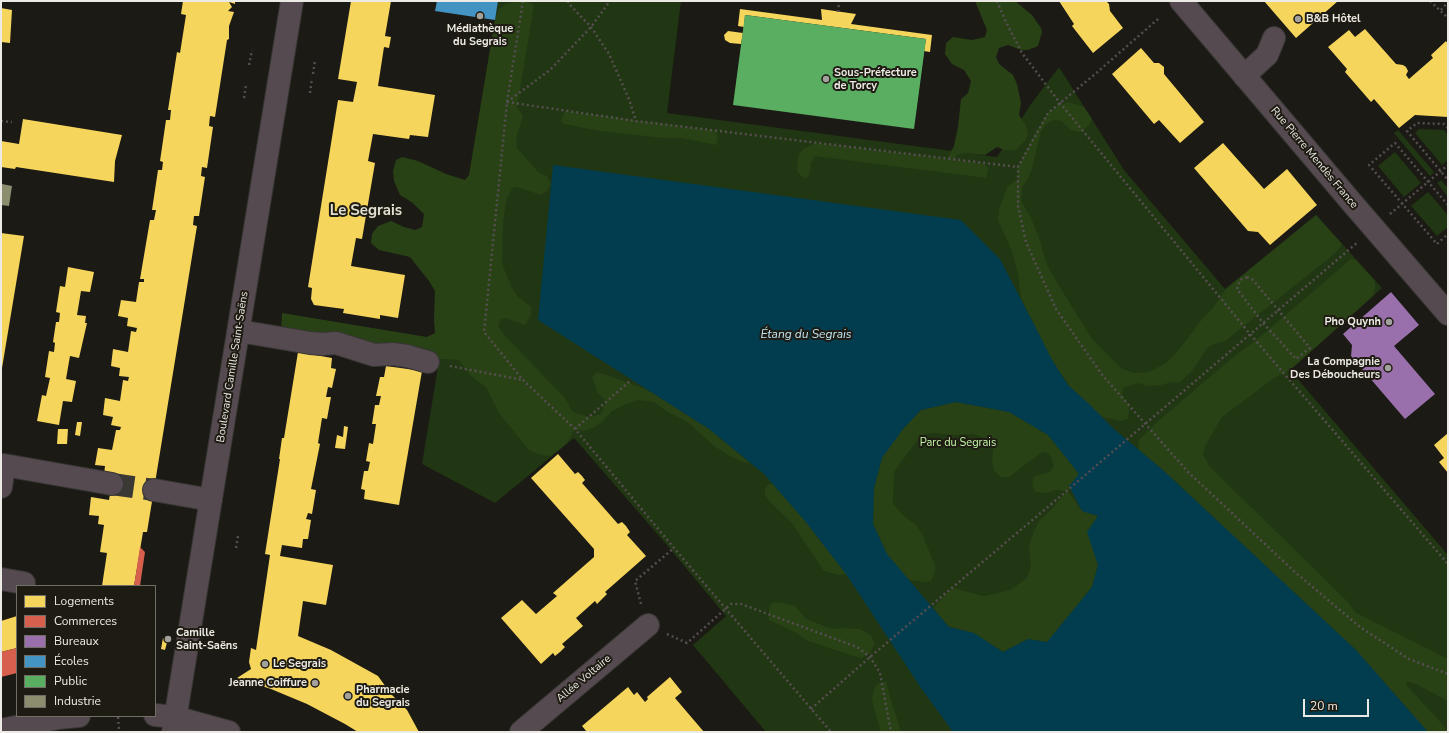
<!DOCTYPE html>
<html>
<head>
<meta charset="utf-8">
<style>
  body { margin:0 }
  #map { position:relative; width:1449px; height:733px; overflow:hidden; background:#1b1a15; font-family:"Nunito Sans",sans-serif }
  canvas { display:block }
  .frame { position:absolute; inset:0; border:2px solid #eceae4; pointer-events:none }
  .legend { position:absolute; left:16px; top:585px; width:140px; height:132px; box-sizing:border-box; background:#1e1b12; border:1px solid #706e66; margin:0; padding:5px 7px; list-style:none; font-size:12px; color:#eceae4 }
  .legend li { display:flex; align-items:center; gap:8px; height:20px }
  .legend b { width:20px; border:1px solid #706e66 }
  .scale { position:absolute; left:1303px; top:699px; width:66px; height:18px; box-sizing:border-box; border:2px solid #eceae4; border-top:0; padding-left:5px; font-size:12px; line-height:14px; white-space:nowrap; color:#eceae4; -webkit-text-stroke:3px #1e1b12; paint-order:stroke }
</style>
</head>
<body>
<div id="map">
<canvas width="1449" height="733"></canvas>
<div class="frame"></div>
<ul class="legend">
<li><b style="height:11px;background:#f6d55c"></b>Logements</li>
<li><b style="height:11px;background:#d6604d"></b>Commerces</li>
<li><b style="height:11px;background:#9970ab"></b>Bureaux</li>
<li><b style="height:11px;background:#4393c3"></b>Écoles</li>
<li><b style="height:11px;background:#5aae61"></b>Public</li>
<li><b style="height:11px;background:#8c8c6e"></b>Industrie</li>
</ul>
<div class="scale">20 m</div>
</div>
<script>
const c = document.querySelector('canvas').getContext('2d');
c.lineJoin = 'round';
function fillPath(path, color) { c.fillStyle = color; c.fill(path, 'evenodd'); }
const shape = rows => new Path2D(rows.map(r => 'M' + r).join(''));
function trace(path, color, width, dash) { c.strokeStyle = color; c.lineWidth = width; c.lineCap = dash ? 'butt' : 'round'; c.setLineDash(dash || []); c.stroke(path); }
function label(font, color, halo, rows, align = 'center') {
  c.font = font + ' "Nunito Sans",sans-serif'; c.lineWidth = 4; c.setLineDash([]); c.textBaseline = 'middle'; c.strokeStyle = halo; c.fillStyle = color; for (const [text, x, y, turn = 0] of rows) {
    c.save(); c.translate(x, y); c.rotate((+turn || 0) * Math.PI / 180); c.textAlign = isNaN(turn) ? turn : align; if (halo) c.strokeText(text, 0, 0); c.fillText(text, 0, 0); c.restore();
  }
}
fillPath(shape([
  [498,1,681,1,667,113,997,157,1031,104,1059,67,1124,170,1225,289,1316,215,1382,288,1290,370,1448,555,1448,732,766,732,693,645,726,616,666,544,574,438,495,503,422,464],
  [1419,129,1444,130,1448,135,1448,160,1442,165,1415,133],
  [1398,130,1434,172,1430,176,1394,133],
  [1395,152,1421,183,1404,197,1378,166],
  [1441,180,1448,188,1448,197,1437,183],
  [1428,192,1448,215,1448,227,1437,236,1411,206]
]), '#213612');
fillPath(shape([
  [519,1,527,2,534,5,517,107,523,116,516,138,517,148,538,172,547,176,551,184,547,191,541,195,517,187,512,188,506,201,503,223,502,264,512,288,517,296,531,307,531,315,525,325,506,318,500,320,498,326,504,335,565,398,572,411,581,415,592,417,601,414,606,401,598,393,592,377,596,373,601,373,646,389,709,429,750,463,743,462,729,456,713,445,689,423,668,412,654,402,638,400,626,404,612,411,602,422,593,428,583,431,575,429,566,444,551,456,540,455,529,450,499,413,486,387,471,376,459,360,428,358,281,334,282,313,427,337,435,333,434,320,435,291,429,281,410,257,379,250,371,243,372,234,378,226,391,221,404,227,415,230,422,227,424,214,413,203,400,195,394,181,393,171,396,160,402,157,418,161,446,174,465,180,469,175,495,20,499,9,506,4],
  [975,1,1015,1,1032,15,1041,28,1042,32,1038,46,1028,50,1021,50,1008,45,999,48,996,57,999,64,1013,75,1017,84,1021,103,1019,115,1026,126,1028,134,1025,141,1016,150,1005,150,997,147,985,155,965,153,956,155,956,160,985,164,988,169,986,178,815,156,810,164,811,169,808,177,804,178,798,173,797,169,798,156,803,149,816,143,947,159,954,146,958,127,961,99,968,93,971,81,964,70,952,64,945,54,946,43,953,37,972,40,985,37,987,30],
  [1068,102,1084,107,1092,119,1089,125,1080,132,1071,130,1061,121,1054,120,1047,123,1041,131,1032,169,1027,180,1022,187,1021,201,1031,218,1039,238,1047,265,1056,281,1092,339,1122,369,1134,373,1149,372,1166,363,1178,351,1203,318,1212,309,1226,289,1316,215,1342,244,1339,249,1328,259,1225,341,1214,344,1207,348,1192,371,1180,382,1172,382,1161,385,1147,386,1139,383,1123,388,1122,394,1129,405,1129,412,1128,419,1121,421,1102,417,1070,387,1052,360,1021,298,1018,274,1013,254,998,220,999,209,1008,186,1018,179,1018,167,1037,130,1048,113,1057,106],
  [565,111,716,131,718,138,716,145,682,138,664,138,600,131,564,124,561,121],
  [1351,259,1356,260,1375,281,1375,289,1373,296,1290,370,1274,378,1222,417,1206,444,1203,455,1210,467,1346,600,1356,613,1448,659,1448,701,1414,683,1407,682,1406,685,1436,717,1448,732,1428,732,1356,650,1164,471,1138,449,1139,440,1157,422,1231,359,1260,337],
  [956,402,1009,412,1048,435,1079,474,1068,491,1082,511,1098,516,1088,532,1098,565,1092,587,1047,642,1028,639,1003,652,974,633,949,627,933,608,952,588,984,596,1010,590,1027,578,1031,565,1029,547,1034,531,1040,520,1051,510,1067,491,1055,490,1048,493,1036,492,1032,486,1034,477,1039,475,1050,472,1054,465,1049,453,1042,452,1009,477,1001,477,994,470,992,459,994,444,987,440,974,434,953,435,934,433,925,434,918,439,894,472,893,504,906,518,915,524,922,534,936,568,931,581,924,582,909,580,887,554,873,524,874,488,882,458,903,429,921,410],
  [769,484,773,484,805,521,846,574,839,575,824,571,791,522,770,502,765,495,765,489],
  [773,602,783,603,795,606,806,619,832,629,841,628,860,629,871,635,875,644,870,653,862,658,850,655,845,653,808,641,797,633,769,620,769,607],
  [886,681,890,697,901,732,881,732,873,705,872,697,874,690,877,684]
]), '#284216');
fillPath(shape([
  [553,165,961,220,1000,259,1040,336,1052,360,1068,385,1088,403,1114,429,1164,471,1356,650,1428,732,953,732,921,688,846,574,805,521,764,474,709,429,538,320],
  [956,402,1009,412,1048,435,1079,474,1069,486,1082,511,1098,516,1087,532,1098,565,1092,587,1047,642,1028,639,1003,652,974,633,949,627,887,554,873,524,874,488,882,458,903,429,921,410]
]), '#023d4f');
fillPath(shape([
  [183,1,235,1,235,4,229,2,232,7,228,11,234,12,229,26,229,39,227,40,215,117,210,116,209,126,213,127,207,168,202,167,201,176,205,177,199,216,194,216,193,225,197,226,147,532,143,532,134,586,102,586,107,553,100,552,104,525,98,524,99,516,89,515,91,497,109,500,113,476,104,475,105,466,95,465,98,448,112,450,116,430,120,430,121,427,111,425,113,417,103,415,105,398,120,401,123,380,128,381,129,377,119,376,120,368,111,366,113,349,128,352,131,331,136,332,137,328,127,326,128,318,118,316,121,300,136,302,139,282,144,282,144,279,140,279,150,220,154,220,156,210,152,210,158,170,162,170,163,162,160,161,166,120,170,120,171,110,168,110,177,52,180,53,186,15,181,14],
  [351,1,391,1,385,36,391,37,389,48,384,47,378,86,435,95,428,137,410,135,409,139,373,134,368,161,375,163,362,239,356,238,351,266,405,275,398,318,380,315,380,319,343,313,344,309,314,305,311,299,312,288,308,287,338,100,353,102,357,82,338,79],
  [1059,1,1106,1,1109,4,1110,11,1123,28,1093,53,1072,26,1074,24],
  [1264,1,1338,1,1296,38],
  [1,8,12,10,10,43,1,42],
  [740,9,822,20,821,9,856,14,851,24,932,35,930,52,924,51,926,39,745,15,744,27,738,26],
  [1365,29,1396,64,1403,65,1406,67,1408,71,1406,75,1409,79,1433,58,1431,55,1446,41,1448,44,1448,117,1415,115,1399,128,1374,99,1371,102,1345,72,1347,69,1328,47,1349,30,1355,37],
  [728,31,743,33,741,44,730,43,725,40,724,35],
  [1141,48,1154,63,1159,63,1164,67,1164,74,1204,122,1180,143,1159,120,1154,124,1112,74],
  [23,119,122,135,115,161,114,182,16,167,15,169,1,167,1,141,19,144],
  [1223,143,1264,189,1287,169,1317,205,1270,245,1258,232,1248,231,1194,168],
  [1,233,24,236,2,368,1,368],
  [68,267,94,272,90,292,81,291,77,315,86,316,85,323,87,323,79,358,70,356,66,379,76,381,72,402,63,401,59,425,37,421,42,395,46,396,50,378,45,377,49,351,54,352,55,343,53,342,56,322,59,322,60,313,56,312,60,286,65,287],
  [298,352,332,358,331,368,336,369,332,388,328,387,326,397,331,397,327,419,322,418,318,443,320,444,311,489,316,490,312,514,308,513,306,519,311,520,308,539,303,539,302,548,282,545,280,556,333,565,326,605,303,601,298,636,331,650,378,676,391,694,407,710,419,732,358,732,345,724,307,704,271,689,237,678,251,669,249,662,251,648,256,650,270,555,265,554,280,459,279,459,282,438,284,438],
  [386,366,422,371,399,505,364,499,365,490,361,489,364,471,368,471,370,462,366,461,369,443,373,444,376,424,372,424,375,405,379,405,381,396,376,396,380,377,384,377],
  [77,422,82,422,80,436,75,435],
  [344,426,348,427,345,449,335,448,337,435,343,437],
  [58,429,68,429,67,444,57,444],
  [1448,433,1448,473,1439,462,1444,458,1434,445],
  [558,454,575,474,578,472,582,476,585,480,582,483,618,524,622,522,626,526,630,532,627,535,646,556,605,592,607,594,597,604,595,601,576,618,583,626,562,644,565,647,560,652,555,656,553,653,541,664,501,618,522,600,536,614,557,596,553,593,594,557,594,549,531,478],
  [17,616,17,648,1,652,1,621],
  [163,638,168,639,165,650,161,649],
  [670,677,682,692,675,698,704,732,587,732,582,726,628,687,634,695,637,692,645,702,648,699,647,697]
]), '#f6d55c');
fillPath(shape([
  [140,547,145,552,140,586,134,586],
  [17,648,17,673,1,677,1,652]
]), '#d6604d');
fillPath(shape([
  [1391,292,1419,325,1394,346,1435,394,1405,419,1351,356,1352,345,1343,334]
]), '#9970ab');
fillPath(shape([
  [437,1,498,1,495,20,435,11]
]), '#4393c3');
fillPath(shape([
  [745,15,926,39,914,129,733,105]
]), '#5aae61');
fillPath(shape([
  [2,184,12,186,9,206,1,205]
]), '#8c8c6e');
trace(shape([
  [112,484,154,490]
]), '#3a3934', 22, [22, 11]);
const minor = shape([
  [1181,1,1353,204,1448,314],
  [1244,76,1267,55,1274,38],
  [239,331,310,343,323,344,336,343,374,355,393,354,407,356,428,362],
  [1,487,4,465,112,484],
  [154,490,211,500],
  [1,579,24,583],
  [155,715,175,717,229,732],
  [1,730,58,718,79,716],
  [173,732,292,1],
  [521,732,648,625]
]);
trace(minor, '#373633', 24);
trace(shape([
  [523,1,507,102,484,332,523,380,575,429,674,548,831,732],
  [568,1,568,3,591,27,609,54,629,99,636,121],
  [997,1,1006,22,1022,53,1060,103,1250,334,1448,564],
  [1430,1,1448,18],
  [1441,10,1448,2],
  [838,12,839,1],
  [1158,19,1094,75,1048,113,1018,167,1018,206,1026,242,1056,309,1103,376,1188,472,1296,573,1360,627,1409,659,1448,674],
  [249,65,252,50],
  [313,74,315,60],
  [310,93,312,78],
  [244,98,246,85],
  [507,102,636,121,1018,167],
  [507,102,550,70,591,27,610,1],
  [1,121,12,122],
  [1448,128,1444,124,1417,123,1407,131,1448,180],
  [1448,205,1395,143,1369,165,1437,244,1448,234],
  [1390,214,1448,165],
  [1247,277,1253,280,1310,348,1296,359,1263,323,1237,289,1240,280,1247,277],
  [450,366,523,380],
  [575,429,630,381],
  [236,548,238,536],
  [641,604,635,581,674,548],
  [667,634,687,643,731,604,741,604,857,647,870,657,880,673,891,732],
  [811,709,870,657,1062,495,1358,242],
  [118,717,119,729]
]), '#564e51', 2.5, [2, 3]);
trace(minor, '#564a51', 22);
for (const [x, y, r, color] of [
  [480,16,4,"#a3a19c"],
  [1298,19,4,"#a3a19c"],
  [826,79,4,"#a3a19c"],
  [1389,322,4,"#a3a19c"],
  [1388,368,4,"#a3a19c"],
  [168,639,4,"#a3a19c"],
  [265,664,4,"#a3a19c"],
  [315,683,4,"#a3a19c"],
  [348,696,4,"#a3a19c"]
]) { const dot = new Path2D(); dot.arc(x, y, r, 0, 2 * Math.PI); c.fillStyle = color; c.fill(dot); trace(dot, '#1e1b12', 1.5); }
label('bold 11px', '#eceae4', '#1e1b12', [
  ["B&B Hôtel",1306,19],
  ["Médiathèque",480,29,"center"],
  ["du Segrais",480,42,"center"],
  ["Sous-Préfecture",834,73],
  ["de Torcy",834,86],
  ["Pho Quynh",1381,322,"right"],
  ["La Compagnie",1380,362,"right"],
  ["Des Déboucheurs",1380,375,"right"],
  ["Camille",176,633],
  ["Saint-Saëns",176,646],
  ["Le Segrais",273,664],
  ["Jeanne Coiffure",307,683,"right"],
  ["Pharmacie",356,690],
  ["du Segrais",356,703]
], 'left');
label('11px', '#eceae4', '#1e1b12', [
  ["Rue Pierre Mendès France",1314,158,50],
  ["Boulevard Camille Saint-Saëns",233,367,-81],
  ["Allée Voltaire",584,679,-40]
]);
label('11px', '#c3f6a7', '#1e1b12', [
  ["Parc du Segrais",958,443]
]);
label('italic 12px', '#bee4f5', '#1e1b12', [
  ["Étang du Segrais",806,335]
]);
label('bold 15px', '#e2ded2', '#1e1b12', [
  ["Le Segrais",366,211]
]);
</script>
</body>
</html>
